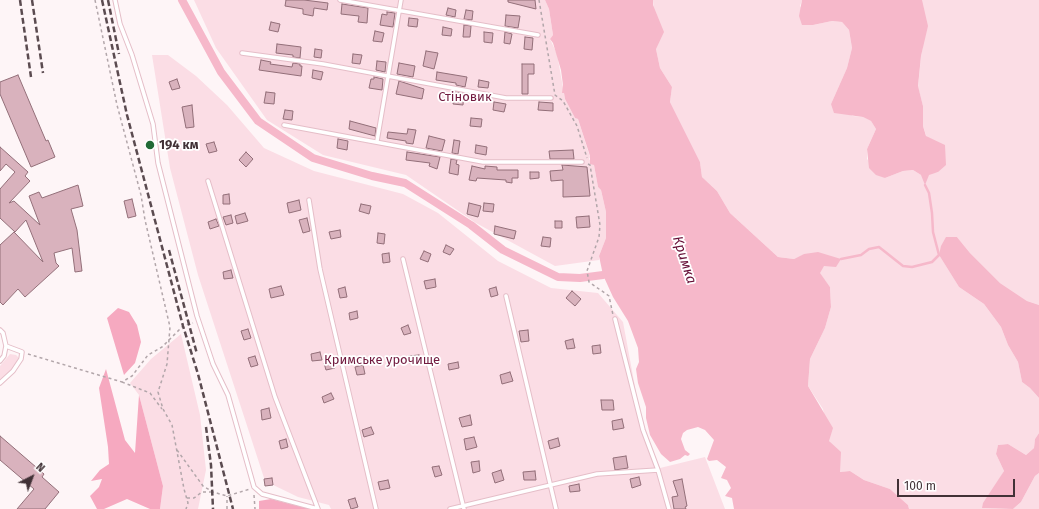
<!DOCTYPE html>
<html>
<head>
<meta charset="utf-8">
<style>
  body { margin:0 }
  #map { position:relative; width:1039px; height:509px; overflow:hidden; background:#fef5f7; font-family:"Fira Sans",sans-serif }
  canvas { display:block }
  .north { position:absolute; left:12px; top:457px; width:40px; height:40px; -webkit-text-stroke:3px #fff; paint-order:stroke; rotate:42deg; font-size:11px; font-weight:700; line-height:16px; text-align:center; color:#413136 }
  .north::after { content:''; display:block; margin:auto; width:14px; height:18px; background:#413136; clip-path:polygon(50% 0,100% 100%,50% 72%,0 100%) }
  .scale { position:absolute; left:897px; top:479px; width:118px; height:18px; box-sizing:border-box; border:2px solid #413136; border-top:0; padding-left:5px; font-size:12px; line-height:14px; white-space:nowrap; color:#413136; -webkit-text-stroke:3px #fff; paint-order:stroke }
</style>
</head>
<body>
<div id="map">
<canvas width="1039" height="509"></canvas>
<div class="north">N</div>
<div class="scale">100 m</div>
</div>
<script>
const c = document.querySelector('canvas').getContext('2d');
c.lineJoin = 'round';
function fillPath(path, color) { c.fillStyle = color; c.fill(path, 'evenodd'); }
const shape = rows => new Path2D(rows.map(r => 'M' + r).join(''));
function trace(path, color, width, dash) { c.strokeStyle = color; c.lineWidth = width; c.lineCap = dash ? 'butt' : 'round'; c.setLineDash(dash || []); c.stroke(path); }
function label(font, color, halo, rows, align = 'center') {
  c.font = font + ' "Fira Sans",sans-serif'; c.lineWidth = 3.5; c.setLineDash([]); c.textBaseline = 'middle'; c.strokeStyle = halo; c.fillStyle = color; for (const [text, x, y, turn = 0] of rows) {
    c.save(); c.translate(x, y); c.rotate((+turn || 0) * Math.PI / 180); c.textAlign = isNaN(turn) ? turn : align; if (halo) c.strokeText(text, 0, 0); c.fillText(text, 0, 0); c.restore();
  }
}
fillPath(shape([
  [194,0,545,0,549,9,553,35,550,39,557,54,565,99,575,118,578,119,590,157,589,159,594,165,598,187,601,190,606,212,606,238,599,256,599,260,555,266,476,223,406,175,323,155,267,120,216,48],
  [653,0,802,0,800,6,813,25,832,21,842,22,849,30,852,48,847,68,831,104,853,116,863,117,871,121,876,129,867,149,867,159,885,178,903,171,913,170,921,175,938,172,923,126,923,106,918,87,921,56,923,46,922,0,1039,0,1039,305,1027,301,1000,283,970,253,957,237,939,255,959,287,984,304,1001,327,1008,345,1018,362,1022,382,1030,388,1039,398,1039,433,1035,439,1034,448,1026,455,1008,444,998,445,996,454,1004,471,983,508,1010,509,909,509,908,505,890,489,864,480,850,471,840,472,829,441,823,409,808,386,810,359,825,328,831,307,830,287,819,273,824,265,805,254,794,259,778,257,730,213,717,191,702,177,700,162,670,102,672,87,660,68,656,49],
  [152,55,168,55,196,76,227,105,264,148,314,171,403,194,438,213,498,261,551,288,598,293,623,322,643,430,660,468,705,457,725,509,331,509,329,505,298,497,265,481,198,275,170,168],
  [181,334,200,415,206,470,198,509,160,509,163,486,139,395,130,383,151,359],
  [10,354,16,355,19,358,12,369,0,380,0,366],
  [1039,473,1039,509,1013,509,1021,502,1035,476]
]), '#fbdde5');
fillPath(shape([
  [118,308,129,312,137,325,141,342,135,363,124,375,107,318],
  [106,369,125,440,135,453,139,395,163,486,160,509,150,509,127,499,104,509,97,509,90,496,99,487,102,479,91,481,100,470,109,464,108,447,99,388],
  [271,499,310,509,259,509,259,501]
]), '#f6a9c0');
fillPath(shape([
  [545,0,653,0,653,5,664,32,656,49,660,68,672,87,670,102,700,162,702,177,717,191,730,213,778,257,794,259,804,254,818,252,841,259,836,267,824,266,820,273,830,287,831,307,825,328,810,359,808,386,833,428,829,441,841,452,840,472,850,471,864,480,890,489,908,505,909,509,734,509,732,498,725,496,731,488,727,480,721,478,726,467,717,460,709,461,707,459,714,440,705,430,698,427,687,430,683,433,681,439,685,450,690,454,688,456,685,455,680,459,670,462,661,454,650,435,646,418,646,407,638,383,636,369,639,362,638,348,628,321,613,297,603,275,599,256,606,238,606,212,601,190,598,187,594,165,590,164,590,156,578,119,575,118,565,99,564,93,562,93,563,85,561,70,553,43,550,39,553,35,549,9],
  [802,0,922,0,928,26,921,56,918,86,923,106,923,126,926,136,945,145,946,165,938,172,929,175,925,185,921,175,913,170,903,171,885,178,876,175,869,168,867,149,876,129,871,121,863,117,834,113,831,104,847,68,852,48,849,30,842,22,832,21,813,25,802,25,799,16],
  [946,237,957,237,970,253,1000,283,1027,301,1039,305,1039,398,1030,388,1022,382,1018,362,1008,345,1001,327,984,304,959,287,939,255,941,246],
  [1039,433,1039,473,1035,476,1021,502,1013,509,982,508,983,503,1004,471,996,454,998,445,1008,444,1026,455,1034,448,1035,439]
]), '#f6b8ca');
trace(shape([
  [841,259,861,255,869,249,879,247,903,266,912,267,932,262,939,255,933,232,932,213,929,193,925,185]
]), '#f6b8ca', 2.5);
trace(shape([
  [182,0,221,72,258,121,313,158,372,176,405,183,471,225,503,250,558,277,580,278,603,275]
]), '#f6b8ca', 8);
const building = shape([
  [286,0,304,0,328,3,327,10,314,8,313,16,303,14,303,9,285,6,286,0],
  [508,0,535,0,536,9,508,2,508,0],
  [342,4,368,8,367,23,358,22,359,16,341,14,342,4],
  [448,8,456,10,455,17,446,15,448,8],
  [466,10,473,11,472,20,464,19,466,10],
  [387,12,395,13,393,27,380,25,382,14,387,15,387,12],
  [506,15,520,16,518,28,505,26,506,15],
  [409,18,418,19,417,27,408,26,409,18],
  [271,22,280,24,278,32,269,30,271,22],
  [464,25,471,26,470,37,463,37,464,25],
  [443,27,452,29,451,36,442,35,443,27],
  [375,31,384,33,382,42,373,41,375,31],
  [484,32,493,33,492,43,484,42,484,32],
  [505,32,512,34,510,44,504,43,505,32],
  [525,37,533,38,532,50,524,49,525,37],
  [277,44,301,47,300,58,293,57,293,55,276,53,277,44],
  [315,49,322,50,321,58,314,57,315,49],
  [426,51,438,53,434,69,423,66,426,51],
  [353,54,362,55,360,64,352,63,353,54],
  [261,60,271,62,270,64,292,67,293,63,300,64,300,66,302,66,301,76,259,70,261,60],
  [377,61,386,62,385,72,376,70,377,61],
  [399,63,415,66,413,77,397,74,399,63],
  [522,64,534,64,534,74,528,74,528,94,522,94,522,64],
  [313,70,323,72,321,80,312,78,313,70],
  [437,72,467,77,465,87,456,85,456,83,436,80,437,72],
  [18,75,46,141,48,140,55,157,31,167,0,94,0,82,18,75],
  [374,77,383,79,382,90,369,88,371,79,374,79,374,77],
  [177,79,180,88,172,90,169,82,177,79],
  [479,80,489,82,488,88,478,87,479,80],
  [399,81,424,89,422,99,396,94,399,81],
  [266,92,275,93,274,104,264,103,266,92],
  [455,92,464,93,463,105,453,104,455,92],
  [494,102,506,104,504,112,493,110,494,102],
  [539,102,553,103,553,111,538,110,539,102],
  [192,105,194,127,186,128,182,107,192,105],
  [285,110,293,111,292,120,283,119,285,110],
  [471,118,482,119,481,127,470,126,471,118],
  [350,121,376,128,375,136,349,129,350,121],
  [408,129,416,130,413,144,406,143,406,141,387,138,388,132,407,134,408,129],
  [429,136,445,140,442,151,426,148,429,136],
  [338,139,348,141,347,150,337,148,338,139],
  [454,140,460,141,458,154,452,153,454,140],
  [214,142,217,151,209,153,206,144,214,142],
  [476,145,487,147,486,155,475,153,476,145],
  [0,147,28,172,25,176,30,181,9,203,14,201,40,225,29,196,39,192,42,198,78,185,83,206,71,209,77,230,82,271,75,272,72,248,54,253,56,263,59,266,25,297,18,289,3,305,0,302,0,245,14,232,43,262,26,220,15,232,0,218,0,189,15,172,6,164,0,171,0,147],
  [573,150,574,159,550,159,549,151,573,150],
  [246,152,253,159,246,167,239,160,246,152],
  [407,152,440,157,437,169,429,166,430,163,406,160,407,152],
  [451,159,457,160,456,164,459,165,458,175,449,173,451,159],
  [562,165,587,167,590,196,563,197,563,180,551,181,550,171,563,170,562,165],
  [472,166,485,169,485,166,497,167,497,170,518,170,518,178,512,178,512,183,506,182,506,180,477,178,476,181,469,180,472,166],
  [530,172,539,172,539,178,530,179,530,172],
  [229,194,230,204,223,204,223,195,229,194],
  [132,199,136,216,128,218,124,201,132,199],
  [299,200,301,210,289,213,287,203,299,200],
  [469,203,481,206,478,217,467,214,469,203],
  [484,203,494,204,493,212,483,211,484,203],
  [361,204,371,206,369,214,359,211,361,204],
  [245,213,248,221,237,224,235,216,245,213],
  [231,215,233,223,226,225,223,217,231,215],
  [589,216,590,227,577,228,576,217,589,216],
  [307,218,310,231,303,233,299,220,307,218],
  [216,219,219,226,210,229,208,222,216,219],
  [555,221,562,221,562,228,555,228,555,221],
  [495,226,516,231,514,239,494,234,495,226],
  [340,230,341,237,331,239,329,232,340,230],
  [378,233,385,234,384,244,377,243,378,233],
  [543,237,551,238,550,247,541,246,543,237],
  [446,245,454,249,450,255,443,252,446,245],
  [424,251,431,254,428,262,420,259,424,251],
  [389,253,390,262,383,263,382,254,389,253],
  [231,270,233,278,224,279,223,272,231,270],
  [435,279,436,287,426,289,424,281,435,279],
  [281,286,284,295,271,298,269,289,281,286],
  [345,287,347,297,340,298,338,289,345,287],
  [496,287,498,295,491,297,489,289,496,287],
  [572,291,581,299,575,306,566,298,572,291],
  [357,311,358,318,350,320,349,313,357,311],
  [408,325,411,333,404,335,401,328,408,325],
  [248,329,251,338,244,340,241,331,248,329],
  [528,330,529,341,521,342,519,331,528,330],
  [573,339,575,348,567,349,565,341,573,339],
  [600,345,601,353,593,354,592,346,600,345],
  [320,352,322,360,312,361,311,354,320,352],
  [419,355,420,362,409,363,408,356,419,355],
  [255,356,258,365,251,367,248,358,255,356],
  [333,361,335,368,326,370,324,363,333,361],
  [458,362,459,368,449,370,448,364,458,362],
  [363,365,365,374,357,375,355,367,363,365],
  [510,372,513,381,502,384,500,375,510,372],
  [331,393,334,399,324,403,322,397,331,393],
  [601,400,613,400,614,410,602,410,601,400],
  [269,408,271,418,262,420,261,410,269,408],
  [470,415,472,425,462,427,459,418,470,415],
  [622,419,624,428,613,430,612,421,622,419],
  [371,427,374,434,364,437,362,430,371,427],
  [0,436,44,474,42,477,59,492,45,509,17,509,34,489,0,460,0,436],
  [474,437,477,447,466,450,464,439,474,437],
  [558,438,560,446,550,449,548,441,558,438],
  [286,439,288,447,281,449,279,441,286,439],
  [626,456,628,468,615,470,613,458,626,456],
  [479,461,480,471,473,473,471,462,479,461],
  [439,466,442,475,435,477,432,467,439,466],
  [501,470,504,480,495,483,492,473,501,470],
  [535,471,536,480,524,480,523,472,535,471],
  [639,477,641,485,632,488,630,479,639,477],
  [272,478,273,485,265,486,264,479,272,478],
  [682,479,687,506,685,507,686,509,674,509,672,497,678,496,673,481,682,479],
  [388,480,390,488,380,490,378,482,388,480],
  [579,484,580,491,570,492,569,486,579,484],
  [355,498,358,507,351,509,348,500,355,498]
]);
fillPath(building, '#d9b2bd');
trace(building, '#936f79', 1);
const lane = shape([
  [115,0,120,24,132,55,153,124,158,163,197,316,213,364,228,395,254,487,262,494,318,509],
  [340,0,538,35],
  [242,53,323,64,506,98,551,98],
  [284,125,483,162,582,162],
  [377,141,401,0],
  [208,181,275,397,318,509],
  [309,200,320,269,376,509],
  [403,259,464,509],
  [506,296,556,509],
  [615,319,643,430,658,470],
  [0,330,3,333,6,346,4,356,0,361],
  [0,383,13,371,21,359,22,352,6,346],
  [450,509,597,474,658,470,669,509]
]);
trace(lane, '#e5bec8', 5.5);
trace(shape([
  [95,0,117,105,141,195,145,220,170,327,167,364,158,392,163,409,172,425,184,489,188,503,186,509],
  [539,0,555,95,563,101,577,126,587,158],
  [588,164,590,165,600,225,599,237,587,271,589,282,609,296,613,315],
  [28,354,122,382,132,376,148,355,162,347,183,326,193,323],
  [122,382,150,393,162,409],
  [177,450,203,486,213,492,227,496,250,489],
  [254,495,255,509],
  [187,498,194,498,202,492,211,492],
  [227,509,227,496]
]), '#b2a6aa', 1.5, [3, 3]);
trace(lane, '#fff', 3.5);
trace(shape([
  [20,0,31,77],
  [32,0,43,73],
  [102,0,127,115,183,326,198,374,233,509],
  [108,0,119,54],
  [169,250,197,354],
  [206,427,211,465,213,509]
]), '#5b4b50', 2.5, [6, 3]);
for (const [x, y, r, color] of [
  [150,145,5,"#226a37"]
]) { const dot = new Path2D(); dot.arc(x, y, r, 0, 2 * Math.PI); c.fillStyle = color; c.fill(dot); trace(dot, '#fff', 1.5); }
label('13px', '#711a3f', '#fff', [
  ["Стіновик",465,97],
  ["Кримське урочище",382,360]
]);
label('bold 13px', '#413136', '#fff', [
  ["194 км",159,145]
], 'left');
label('italic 14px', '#660e36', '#fff', [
  ["Кримка",684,260,72]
]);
</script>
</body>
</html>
